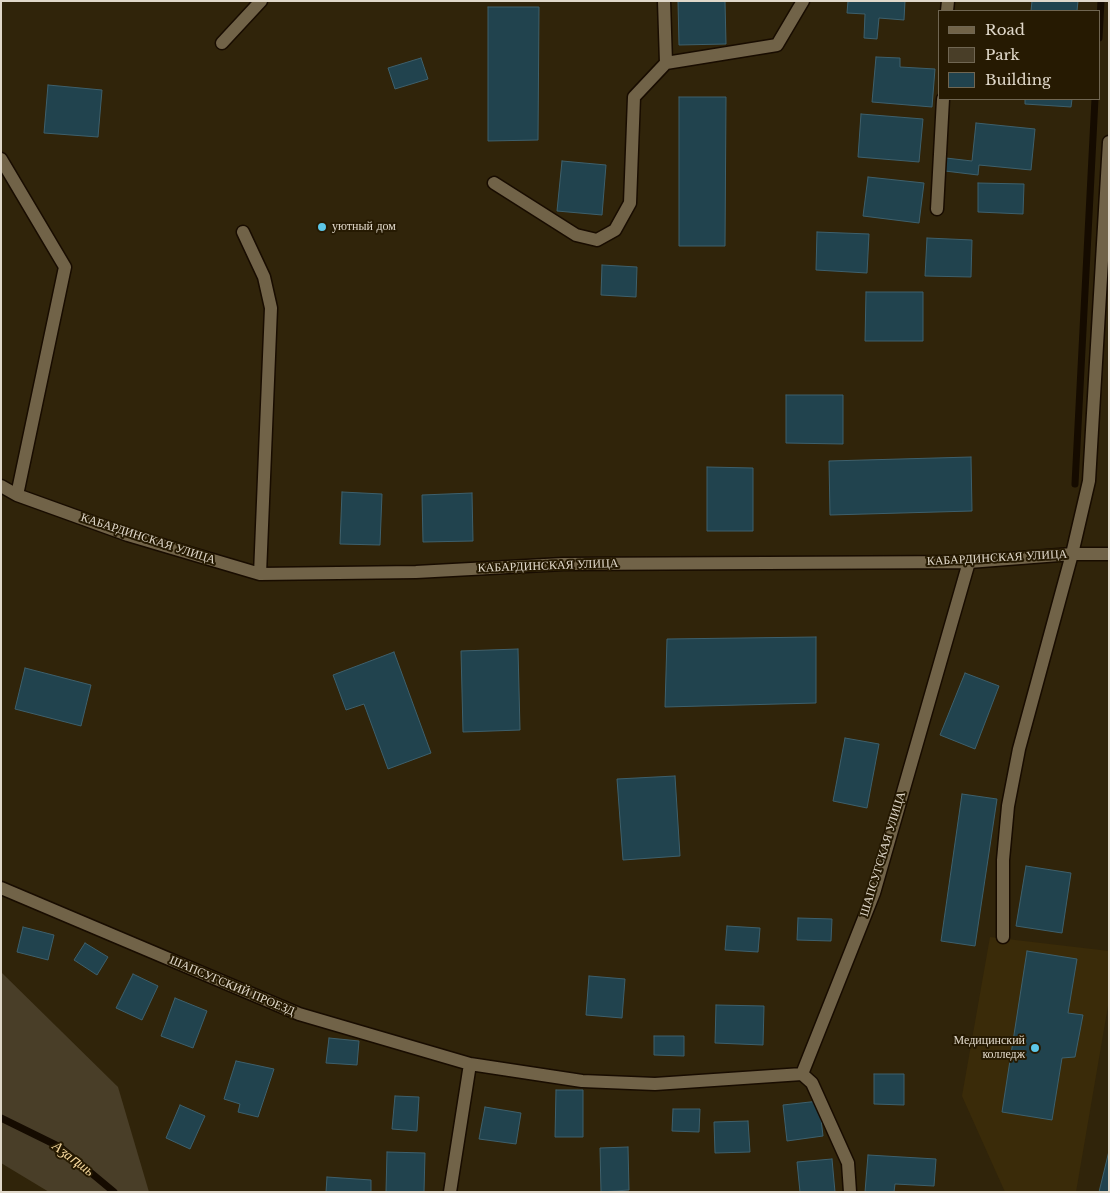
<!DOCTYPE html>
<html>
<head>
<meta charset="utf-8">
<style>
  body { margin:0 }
  #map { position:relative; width:1110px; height:1193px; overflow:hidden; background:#30240a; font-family:"Libre Baskerville",serif }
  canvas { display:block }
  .frame { position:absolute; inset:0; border:2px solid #e0d8ca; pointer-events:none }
  .legend { position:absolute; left:938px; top:10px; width:162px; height:90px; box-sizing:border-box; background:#261a02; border:1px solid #706652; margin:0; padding:6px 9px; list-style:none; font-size:15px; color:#e0d8ca }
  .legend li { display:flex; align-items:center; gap:10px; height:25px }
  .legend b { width:25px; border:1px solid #706652 }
</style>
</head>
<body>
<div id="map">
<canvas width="1110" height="1193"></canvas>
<div class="frame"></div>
<ul class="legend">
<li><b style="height:6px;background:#716348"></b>Road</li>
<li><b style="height:14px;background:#493e28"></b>Park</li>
<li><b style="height:14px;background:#21434e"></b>Building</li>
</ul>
</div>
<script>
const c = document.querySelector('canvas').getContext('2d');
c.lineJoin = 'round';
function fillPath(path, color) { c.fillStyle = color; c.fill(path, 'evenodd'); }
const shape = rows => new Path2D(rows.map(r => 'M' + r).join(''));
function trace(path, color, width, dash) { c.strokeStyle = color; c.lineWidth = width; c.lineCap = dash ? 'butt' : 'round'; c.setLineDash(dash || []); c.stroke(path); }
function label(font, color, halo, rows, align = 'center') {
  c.font = font + ' "Libre Baskerville",serif'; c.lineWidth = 4; c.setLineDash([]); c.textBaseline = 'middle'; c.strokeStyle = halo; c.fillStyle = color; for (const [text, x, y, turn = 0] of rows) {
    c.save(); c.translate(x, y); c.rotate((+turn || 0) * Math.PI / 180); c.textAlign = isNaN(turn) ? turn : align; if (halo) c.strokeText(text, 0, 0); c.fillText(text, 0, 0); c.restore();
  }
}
fillPath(shape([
  [990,937,1109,951,1109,1000,1076,1192,1005,1192,962,1096]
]), '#3a2b09');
fillPath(shape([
  [1,972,118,1087,149,1192,49,1192,1,1163]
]), '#493e28');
trace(shape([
  [1099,38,1101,1],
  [1075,484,1095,99],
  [1,1118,60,1147,114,1192]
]), '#150b00', 7);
const building = shape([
  [678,1,725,1,726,44,679,45,678,1],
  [848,1,905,1,904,20,879,18,877,39,864,38,865,14,847,13,848,1],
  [1032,1,1078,1,1077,11,1031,11,1032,1],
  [488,7,539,7,538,140,488,141,488,7],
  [876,57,900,58,900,67,935,69,932,107,872,102,876,57],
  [421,58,428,79,395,89,388,68,421,58],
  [48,85,102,90,98,137,44,133,48,85],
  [679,97,726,97,725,246,679,246,679,97],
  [1025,99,1072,99,1071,107,1025,104,1025,99],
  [861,114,923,119,919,162,858,157,861,114],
  [976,123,1035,129,1031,170,979,165,978,175,945,171,946,158,972,161,976,123],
  [562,161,606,165,602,215,557,211,562,161],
  [868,177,924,183,919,223,863,216,868,177],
  [978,183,1024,184,1023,214,978,212,978,183],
  [817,232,869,234,867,273,816,270,817,232],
  [927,238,972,240,971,277,925,276,927,238],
  [602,265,637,267,636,297,601,295,602,265],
  [866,292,923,292,923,341,865,341,866,292],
  [786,395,843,395,843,444,786,443,786,395],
  [971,457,972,511,830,515,829,461,971,457],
  [707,467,753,468,753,531,707,531,707,467],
  [342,492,382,494,380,545,340,544,342,492],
  [472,493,473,541,423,542,422,495,472,493],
  [816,637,816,703,665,707,667,639,816,637],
  [518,649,520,730,463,732,461,651,518,649],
  [394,652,431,753,388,769,364,704,346,710,333,675,394,652],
  [25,668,91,685,81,726,15,709,25,668],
  [965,673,999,686,975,749,940,735,965,673],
  [845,738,879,744,867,808,833,801,845,738],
  [675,776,680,856,623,860,617,779,675,776],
  [962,794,997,799,975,946,941,941,962,794],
  [1026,866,1071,873,1062,933,1016,926,1026,866],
  [798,918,832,919,831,941,797,940,798,918],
  [727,926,760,928,758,952,725,950,727,926],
  [23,927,54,935,48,960,17,952,23,927],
  [85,943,108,957,97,975,74,960,85,943],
  [1027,951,1077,959,1068,1013,1083,1015,1075,1057,1062,1058,1052,1120,1002,1112,1027,951],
  [133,974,158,986,142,1020,116,1008,133,974],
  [589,976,625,979,622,1018,586,1015,589,976],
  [175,998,207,1011,193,1048,161,1036,175,998],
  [716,1005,764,1006,763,1045,715,1043,716,1005],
  [654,1036,684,1036,684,1056,654,1055,654,1036],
  [329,1038,359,1041,357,1065,326,1063,329,1038],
  [236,1061,274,1069,258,1117,238,1112,240,1104,224,1099,236,1061],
  [874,1074,904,1074,904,1105,874,1104,874,1074],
  [556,1090,583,1090,583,1137,555,1137,556,1090],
  [395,1096,419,1097,417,1131,392,1129,395,1096],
  [819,1101,823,1136,787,1141,783,1105,819,1101],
  [180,1105,205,1116,190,1149,166,1138,180,1105],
  [485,1107,521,1113,516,1144,479,1139,485,1107],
  [673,1109,700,1109,699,1132,672,1131,673,1109],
  [748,1121,750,1152,715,1153,714,1122,748,1121],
  [628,1147,629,1190,601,1192,600,1148,628,1147],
  [1109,1151,1109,1192,1099,1192,1109,1151],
  [387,1152,425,1153,424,1192,386,1192,387,1152],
  [868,1155,936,1159,934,1186,895,1184,894,1192,865,1192,868,1155],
  [832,1159,835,1192,800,1192,797,1162,832,1159],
  [327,1177,371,1180,371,1192,326,1192,327,1177]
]);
fillPath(building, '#21434e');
trace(building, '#3e606c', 1);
const minor = shape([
  [947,11,948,1],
  [222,43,261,1],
  [666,63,777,45,803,1],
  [1,159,65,267,17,495],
  [494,183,576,235,597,240,615,230,630,203,634,97,666,63,664,1],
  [937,209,943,99],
  [243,232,264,277,271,308,260,574],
  [1,486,17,495,128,535,260,574,416,572,563,564,969,562,1072,554,1109,554],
  [1,888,299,1014,470,1064,582,1081,655,1084,802,1074],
  [1003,937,1003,860,1008,806,1019,749,1072,554,1089,481,1109,142],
  [802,1074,874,893,969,562],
  [802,1074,812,1083,848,1163,850,1192],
  [450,1192,470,1064]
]);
trace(minor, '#180c00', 15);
trace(minor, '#716348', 12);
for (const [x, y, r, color] of [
  [322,227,5,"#5dc7e8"],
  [1035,1048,5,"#5dc7e8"]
]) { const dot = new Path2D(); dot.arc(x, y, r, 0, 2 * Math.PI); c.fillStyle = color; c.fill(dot); trace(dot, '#261a02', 2); }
label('12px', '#e0d8ca', '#261a02', [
  ["уютный дом",332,227],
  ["Медицинский",1025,1041,"right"],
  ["колледж",1025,1055,"right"]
], 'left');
label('12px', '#e0d8ca', '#261a02', [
  ["КАБАРДИНСКАЯ УЛИЦА",148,539,18],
  ["КАБАРДИНСКАЯ УЛИЦА",997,558,-3],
  ["КАБАРДИНСКАЯ УЛИЦА",548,566,-2],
  ["ШАПСУГСКАЯ УЛИЦА",883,854,-73],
  ["ШАПСУГСКИЙ ПРОЕЗД",232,986,23]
]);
label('italic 14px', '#f5d79c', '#261a02', [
  ["Аӡаԥшь",73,1159,37]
]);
</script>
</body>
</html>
